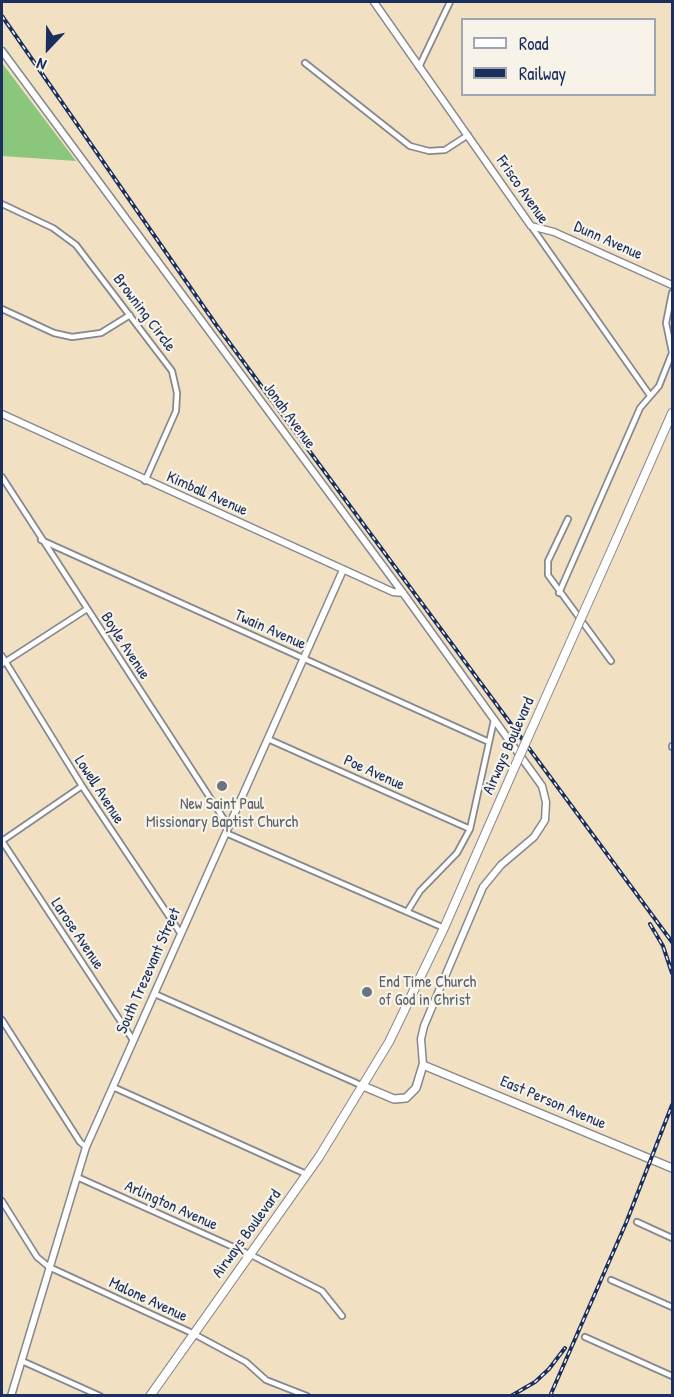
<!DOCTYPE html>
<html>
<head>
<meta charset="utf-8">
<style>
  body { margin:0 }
  #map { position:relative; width:674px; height:1397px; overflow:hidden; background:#f1e0c2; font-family:"Patrick Hand",sans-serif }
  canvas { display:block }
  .frame { position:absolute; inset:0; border:3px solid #1b2f5e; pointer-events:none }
  .legend { position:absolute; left:461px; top:18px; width:195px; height:78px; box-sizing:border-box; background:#f7f3e8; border:2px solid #9fa5b1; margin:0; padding:8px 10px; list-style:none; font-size:18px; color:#1b2f5e }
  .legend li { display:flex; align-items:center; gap:12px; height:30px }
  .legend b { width:30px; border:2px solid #9fa5b1 }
  .north { position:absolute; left:18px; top:18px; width:60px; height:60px; -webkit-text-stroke:4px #f7f3e8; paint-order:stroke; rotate:202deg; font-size:16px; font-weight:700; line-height:24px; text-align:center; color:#1b2f5e }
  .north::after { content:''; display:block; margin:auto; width:21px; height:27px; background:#1b2f5e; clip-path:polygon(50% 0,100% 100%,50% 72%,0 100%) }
</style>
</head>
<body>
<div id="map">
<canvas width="674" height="1397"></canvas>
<div class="frame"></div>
<ul class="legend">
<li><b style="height:8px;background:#fff"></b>Road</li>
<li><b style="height:8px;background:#1b2f5e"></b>Railway</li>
</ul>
<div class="north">N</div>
</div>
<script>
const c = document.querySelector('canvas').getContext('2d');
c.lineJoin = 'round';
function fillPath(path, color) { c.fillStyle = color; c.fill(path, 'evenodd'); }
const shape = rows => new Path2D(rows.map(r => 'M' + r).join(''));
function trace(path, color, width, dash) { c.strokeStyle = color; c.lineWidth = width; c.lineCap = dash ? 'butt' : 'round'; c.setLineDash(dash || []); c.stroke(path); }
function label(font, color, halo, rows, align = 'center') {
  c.font = font + ' "Patrick Hand",sans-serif'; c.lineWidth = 4.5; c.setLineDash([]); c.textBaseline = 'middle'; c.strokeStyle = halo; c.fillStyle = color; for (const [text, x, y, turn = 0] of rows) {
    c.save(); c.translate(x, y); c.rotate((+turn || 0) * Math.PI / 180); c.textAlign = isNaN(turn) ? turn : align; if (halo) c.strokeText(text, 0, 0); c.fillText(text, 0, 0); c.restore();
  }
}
fillPath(shape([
  [2,63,76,161,2,156]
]), '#8ac67c');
const minor = shape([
  [305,63,410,146,429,151,445,150,468,135],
  [419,67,450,2],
  [2,204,53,228,76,245,172,371,177,393,176,411,145,481],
  [531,226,649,394],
  [672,293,666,323,672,352],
  [2,309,54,333,72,337,101,333,130,315],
  [2,477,229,827],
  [568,519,548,561,548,575,611,661],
  [41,540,489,742],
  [559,593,640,408,659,386,672,353],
  [2,656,82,786,181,934],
  [2,664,87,609],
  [268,739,470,829],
  [672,746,672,747],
  [226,833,444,928],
  [2,841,133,1040],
  [2,841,82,786],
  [407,912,420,891,457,853,470,829,494,720],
  [155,994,363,1086],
  [2,1020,80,1142,86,1147],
  [113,1087,306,1174],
  [77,1177,249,1254,322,1291,342,1316],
  [2,1201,37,1257,49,1267,192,1333,246,1362,266,1380,307,1396],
  [637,1222,672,1238],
  [611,1280,672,1307],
  [585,1337,672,1376],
  [22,1361,100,1396]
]);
const tertiary = shape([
  [374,2,531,226,554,232,672,285],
  [2,51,403,593,542,786,546,802,545,820,534,837,501,865,483,887,424,1026,421,1039,423,1065],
  [2,414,393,592,403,593],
  [11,1396,86,1147,343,570]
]);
const secondary = shape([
  [363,1086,394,1099,406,1098,416,1088,423,1065,672,1168]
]);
const primary = shape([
  [616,540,672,413],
  [150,1396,319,1157,389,1042,444,928,516,764]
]);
trace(minor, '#868890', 8);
trace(tertiary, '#868890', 9);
trace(secondary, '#868890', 10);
trace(primary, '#868890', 10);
trace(minor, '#fff', 4.5);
trace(tertiary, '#fff', 6);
trace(secondary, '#fff', 7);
trace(primary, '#fff', 8);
const rail = shape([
  [2,16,217,326,672,942],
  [650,924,663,946,672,973],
  [511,1396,535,1382,549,1369,565,1348],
  [550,1396,626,1223,672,1105]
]);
trace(rail, '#1b2f5e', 4);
trace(rail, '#f7f3e8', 1.5, [4.5]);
const primaryBridge = shape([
  [516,764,616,540]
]);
trace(primaryBridge, '#868890', 10, []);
trace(primaryBridge, '#fff', 8);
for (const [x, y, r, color] of [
  [222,786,6,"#6b7280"],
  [367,992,6,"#6b7280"]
]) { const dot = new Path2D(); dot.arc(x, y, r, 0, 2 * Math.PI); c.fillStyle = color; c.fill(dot); trace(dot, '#f7f3e8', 2); }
label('16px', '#1b2f5e', '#f7f3e8', [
  ["Frisco Avenue",522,190,55],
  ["Dunn Avenue",608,241,24],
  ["Browning Circle",144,313,53],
  ["Jonah Avenue",289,416,54],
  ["Kimball Avenue",207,494,24],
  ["Twain Avenue",270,630,24],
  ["Boyle Avenue",125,646,57],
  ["Airways Boulevard",509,746,-66],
  ["Poe Avenue",374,773,24],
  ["Lowell Avenue",99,790,57],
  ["Larose Avenue",77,934,56],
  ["South Trezevant Street",149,971,-66],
  ["East Person Avenue",553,1103,23],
  ["Arlington Avenue",171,1206,24],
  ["Airways Boulevard",247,1234,-54],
  ["Malone Avenue",148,1300,25]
]);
label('16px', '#5b616d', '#f7f3e8', [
  ["New Saint Paul",222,805],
  ["Missionary Baptist Church",222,823],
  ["End Time Church",379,983,"left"],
  ["of God in Christ",379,1001,"left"]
]);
</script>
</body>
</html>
